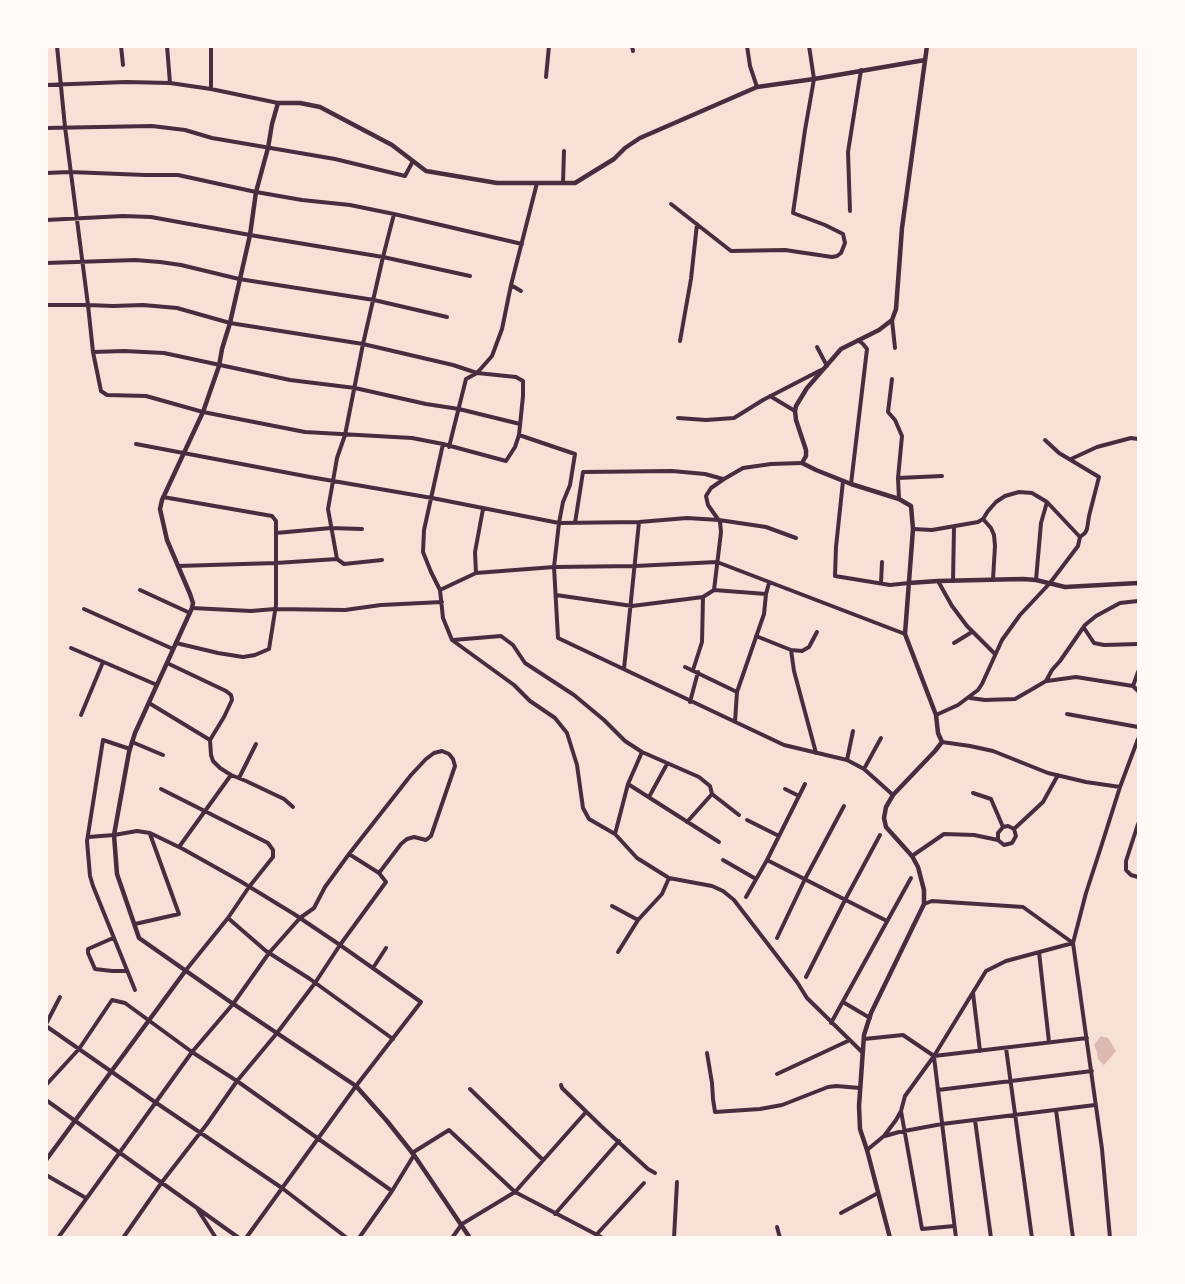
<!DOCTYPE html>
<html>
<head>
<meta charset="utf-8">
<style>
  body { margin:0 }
  #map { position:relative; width:1185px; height:1284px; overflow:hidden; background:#f7e1d7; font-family:"Work Sans",sans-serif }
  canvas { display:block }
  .frame { position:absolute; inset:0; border:48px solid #fffaf5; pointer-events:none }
</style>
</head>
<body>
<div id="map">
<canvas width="1185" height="1284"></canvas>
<div class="frame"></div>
</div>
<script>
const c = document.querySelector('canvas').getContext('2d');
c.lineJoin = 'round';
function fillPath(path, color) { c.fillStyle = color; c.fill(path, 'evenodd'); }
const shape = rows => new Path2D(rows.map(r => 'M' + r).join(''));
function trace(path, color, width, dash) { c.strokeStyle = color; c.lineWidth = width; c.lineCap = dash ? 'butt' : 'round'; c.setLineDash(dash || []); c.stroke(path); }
fillPath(shape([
  [1101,1036,1108,1038,1116,1051,1104,1065,1098,1059,1097,1052,1094,1045]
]), '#dcb8b0');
trace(shape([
  [121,46,123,65],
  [167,46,170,83],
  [211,46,211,89],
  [632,46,633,51],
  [747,46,750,66,757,87],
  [546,77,549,46],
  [46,85,126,82,170,83,211,89,278,103],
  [46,128,152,126,185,130,212,138,335,159,405,176,413,161],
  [46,173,70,172,145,175,178,175,256,192,302,200,350,205,394,214,522,244],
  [563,183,564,151],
  [671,204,731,251,785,250,832,257,837,256,841,253,845,243,843,234,825,225,793,213,805,130,814,79,809,46],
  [850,211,848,152,861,70],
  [46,220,123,216,151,217,250,235,383,257,470,276],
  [46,263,135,260,160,262,181,265,239,279,374,300,447,317],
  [511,285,521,291],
  [46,305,88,305,113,306,143,305,177,308,230,323,363,344,453,365,477,373,516,377,523,381,523,396,519,435,515,447,506,461,443,444,412,438,305,432,203,412,146,396,107,395,101,391,93,352,88,305,65,127,57,46],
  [892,320,895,348],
  [680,341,691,279,697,224],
  [817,347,827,366],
  [93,352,124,351,164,353,290,380,355,388,426,404,459,409,520,424],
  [892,379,888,412,895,420,902,436,898,478,899,499],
  [770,396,795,411],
  [678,418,706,420,734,418,763,400,821,370],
  [519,435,575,454,570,485,563,502,559,523,554,567,558,638,784,745,847,760,864,769,893,795],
  [136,444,310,477,432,498,559,523,639,522,687,518,719,520,766,527,796,538],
  [443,444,424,530,423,552,431,572,440,590,443,618,452,640,514,685,530,701,555,718,567,733,577,765,583,808,589,819,615,834,637,858,669,878,712,886,723,891,734,900,797,982,807,998,862,1052],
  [449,447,466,379,477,373,492,356,502,329,511,285,537,183],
  [1071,459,1097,447,1131,438,1138,439],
  [898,478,942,476],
  [843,481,836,547,835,576,890,585,909,583],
  [851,484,867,349,863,344,858,340],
  [163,497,272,516,276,521,276,605,269,649,255,655,243,657,218,653,176,643],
  [983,519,991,528,994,535,995,546,993,579],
  [575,523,583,472,672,471,705,474,723,479],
  [913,529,932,530,978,522,983,519,988,511,996,502,1005,496,1019,492,1032,493,1047,502,1080,537],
  [276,533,331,528,362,529],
  [337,559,328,509,333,481,337,458,345,435,363,344,383,257,394,214],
  [337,559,344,564,382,560],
  [178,566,276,563,337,559],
  [476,573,475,552,483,509],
  [1036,580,1041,523,1047,502],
  [938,581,952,606,967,626,995,654],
  [953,581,954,527],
  [881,583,882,562],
  [140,590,190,613],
  [440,590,476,573,554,567,635,566,717,562,905,634],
  [714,590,721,532,720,522,708,505,706,496,711,488,724,479,743,468,771,464,802,463],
  [556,595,632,606,703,597,714,590,766,594],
  [192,608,251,611,275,609,345,610,381,605,442,602],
  [84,609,173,649],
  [1084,628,1094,643,1104,645,1138,644],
  [756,636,791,650,802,651,809,647,817,632],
  [453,640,501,636,513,645,525,663,574,695,604,720,625,741,642,752,699,777,710,786,712,794],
  [954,643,972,632],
  [71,648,157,685],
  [791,650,794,671,816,753],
  [167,663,226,691,231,695,232,700,224,717,210,740],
  [685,667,737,692],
  [624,669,639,522],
  [693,670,702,642,703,597],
  [1047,681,1076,677,1133,686,1138,691],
  [1133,686,1138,672],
  [970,698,985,700,1015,699,1029,691,1046,681,1052,670,1060,661,1085,625,1096,616,1120,603,1138,601],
  [690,702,698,672],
  [149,703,210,740,211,755,213,761,220,768,231,775,246,781,284,799,293,807],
  [1067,714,1138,727],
  [81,715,103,662],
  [936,715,958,705,978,690,982,684,1002,640,1020,615,1050,583,1078,546,1080,537,1085,533,1087,529,1089,516,1099,477,1059,453,1045,440],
  [735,722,737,692,764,614,766,594,769,583],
  [132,742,163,755],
  [942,742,970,746,993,751,1048,773,1086,782,1120,787],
  [130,749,103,740,87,841,90,876,93,886,135,990],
  [847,760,853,731],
  [864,769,881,738],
  [239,778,256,744],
  [628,784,719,842],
  [161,789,268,843,273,850,273,857,249,887,228,918,186,970],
  [785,789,799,796],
  [973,793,991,799,1003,827],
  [712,794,739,815],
  [649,797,667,764],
  [747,820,779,836],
  [687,822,712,794],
  [1138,824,1126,861,1126,870,1131,875,1138,877],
  [1014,829,1043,802,1058,775],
  [615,834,628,784,642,752],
  [88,837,114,835,137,831,150,833,183,849,240,881,294,914,340,945,421,1002,356,1086,246,1238],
  [179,847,231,775],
  [912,856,944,834,974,835,998,840,1004,845,1012,843,1016,836,1014,829,1008,826,1003,827,998,833,998,840],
  [723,860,756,879],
  [767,860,887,921],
  [746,897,767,860,805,784],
  [924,904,932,901,1023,907,1073,943],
  [612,906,638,920],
  [228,918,266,951,310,979,393,1039],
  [135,924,179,914,150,834],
  [113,938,88,949,88,953,95,969,112,971,127,971],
  [777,938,805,879,844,806],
  [618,952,638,920,662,894,669,878],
  [1039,952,1049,1042],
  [373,968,386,948],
  [806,977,845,900,880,835],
  [973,993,980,1051],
  [843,1002,870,1018],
  [831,1023,911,878],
  [46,1024,60,997],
  [46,1026,155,1102,282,1188,347,1238],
  [864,1039,903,1035,934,1056],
  [1006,1048,1032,1238],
  [707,1053,712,1083,713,1099,715,1112,760,1109,782,1105,828,1087,836,1086,860,1088],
  [934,1056,1087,1038],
  [934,1057,956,1238],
  [777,1074,850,1040],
  [46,1085,79,1049,112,1000,125,1003,192,1052,237,1081,392,1191],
  [561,1085,562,1088,601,1126,648,1169,655,1173],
  [470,1089,543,1160],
  [938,1090,1092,1071],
  [46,1100,239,1238],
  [1056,1110,1073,1238],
  [901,1111,922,1229,954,1226],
  [975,1120,991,1238],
  [885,1136,899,1132,942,1124,1095,1105],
  [867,1150,884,1136,896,1120,901,1111,905,1096,934,1056,986,971,1006,961,1073,943],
  [412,1153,449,1130,515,1192,603,1238],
  [46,1175,86,1198],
  [198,1210,216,1238],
  [841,1213,878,1193],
  [555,1214,619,1141],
  [777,1227,780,1238],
  [597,1234,644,1183],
  [58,1238,192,1052,233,1004,269,953,300,918,314,908,325,887,349,854,411,775,426,759,434,753,442,751,449,754,453,759,455,766,431,836,426,840,414,837,407,839,401,844,379,873],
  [123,1238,162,1182,207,1124,237,1081,277,1033,315,983,340,945,386,882,379,873,349,854],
  [359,1238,392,1191,414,1155],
  [452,1238,462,1224,515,1192,586,1112],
  [674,1238,677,1182],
  [1110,1238,1102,1149,1073,943,1086,893,1101,847,1120,787,1138,739]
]), '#4a2c40', 4);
trace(shape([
  [909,583,938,581,1023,579,1036,580,1065,587,1138,583],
  [46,1160,186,970],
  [470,1238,414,1155,387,1121,356,1086,229,1001,139,938,117,874,114,835,129,752,135,733,192,608,193,603,190,594,167,540,160,509,162,500,203,412,219,366,222,349,230,323,250,235,256,192,268,148,272,124,278,103,300,103,320,107,392,145,426,171,497,183,575,183,614,159,625,148,640,138,757,87,814,79,925,60],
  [890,1238,867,1150,860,1129,859,1106,864,1035,871,1013,924,904,924,890,918,867,912,856,886,827,884,818,886,807,893,795,935,751,942,742,938,733,936,715,905,634,913,529,911,506,899,499,851,484,816,470,802,463,806,456,806,450,796,420,795,411,796,406,807,388,841,349,879,330,892,320,896,309,902,228,927,46]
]), '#4a2c40', 4.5);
</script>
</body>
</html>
